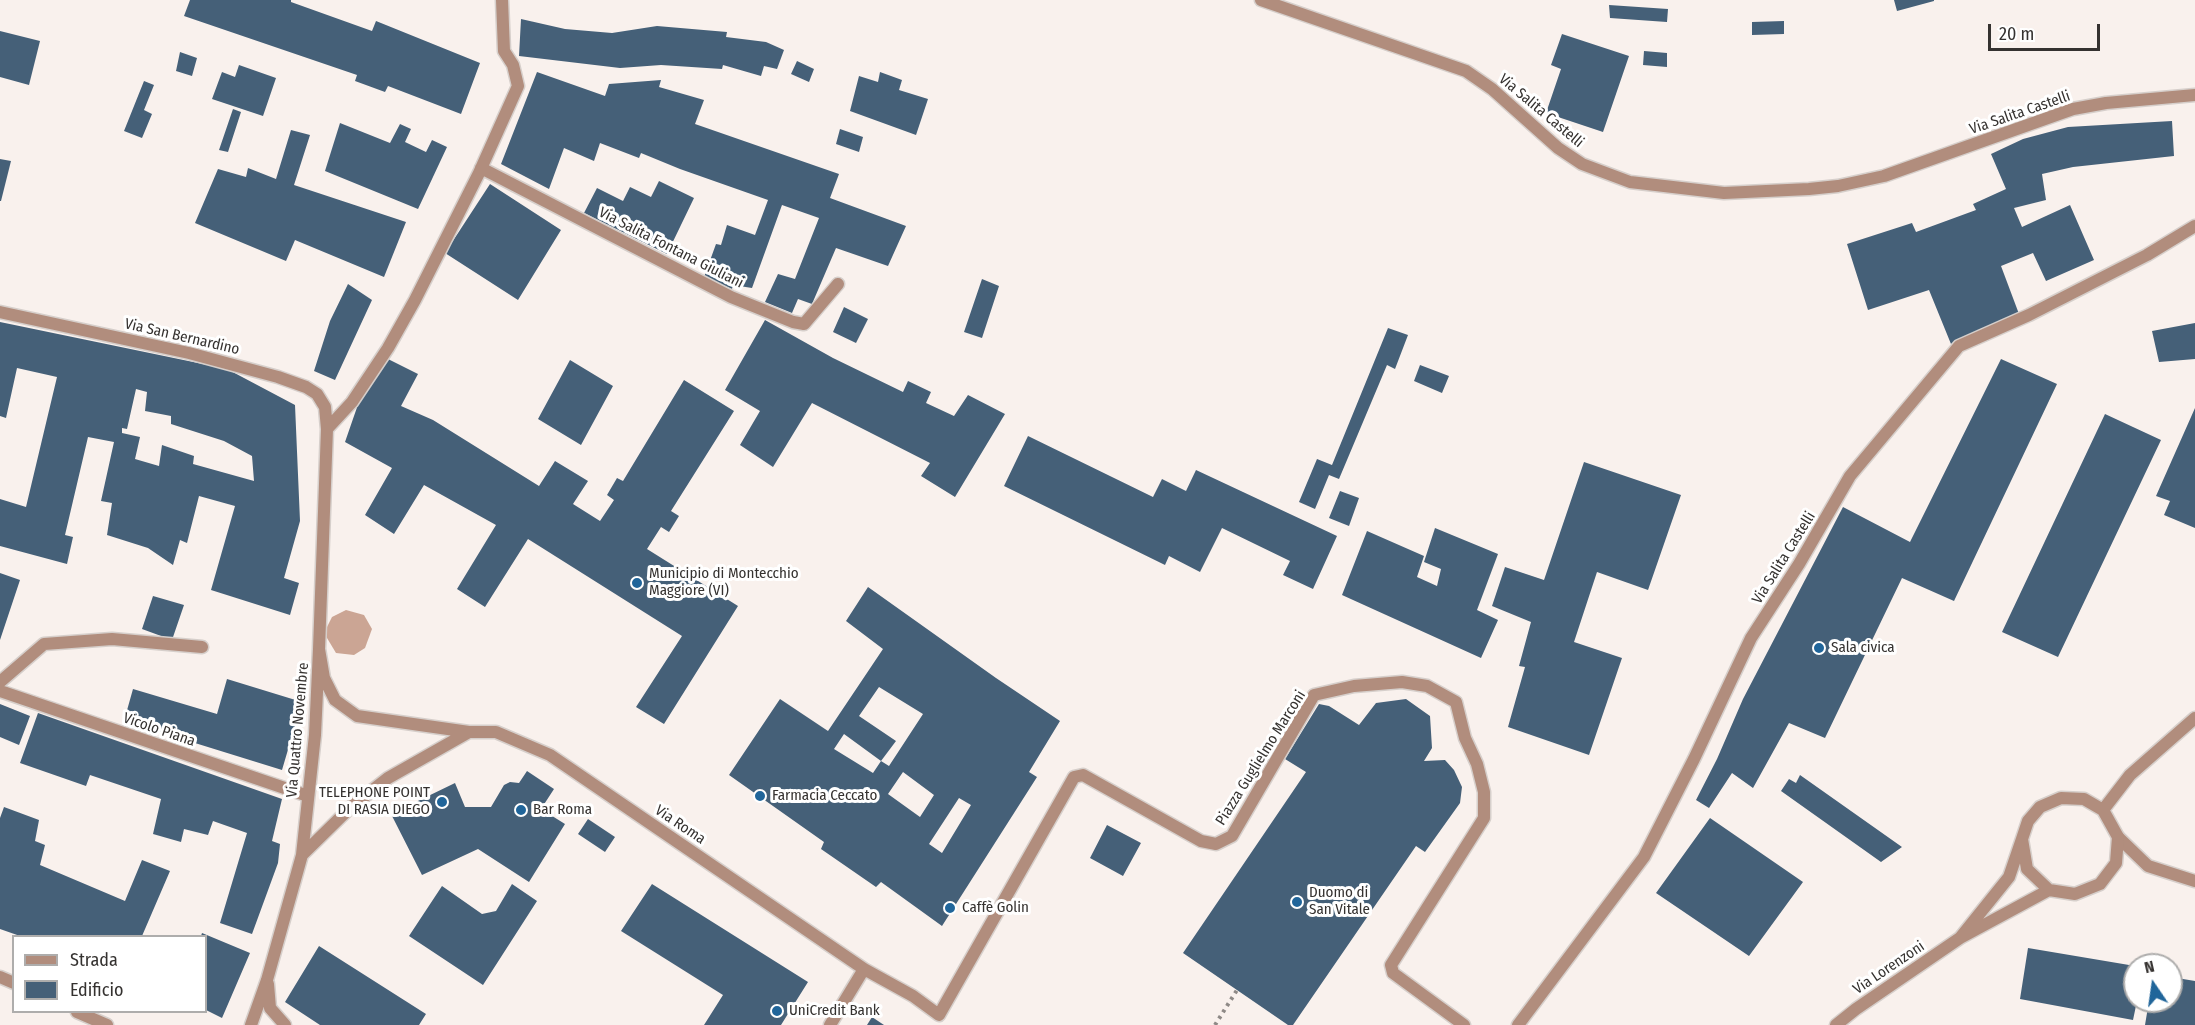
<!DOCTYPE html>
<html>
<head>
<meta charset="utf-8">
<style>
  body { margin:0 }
  #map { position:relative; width:2195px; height:1025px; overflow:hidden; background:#f9f1ed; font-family:"Fira Sans Condensed",sans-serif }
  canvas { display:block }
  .legend { position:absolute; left:12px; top:935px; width:195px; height:78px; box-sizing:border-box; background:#fff; border:2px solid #aeadac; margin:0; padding:8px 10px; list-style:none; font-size:18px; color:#353230 }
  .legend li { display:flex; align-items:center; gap:12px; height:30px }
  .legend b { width:30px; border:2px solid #aeadac }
  .north { position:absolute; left:2123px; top:953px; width:60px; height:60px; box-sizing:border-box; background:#fff; border:2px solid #aeadac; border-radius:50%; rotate:347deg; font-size:16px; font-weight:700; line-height:24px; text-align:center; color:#353230 }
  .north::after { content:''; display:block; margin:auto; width:21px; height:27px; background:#20659a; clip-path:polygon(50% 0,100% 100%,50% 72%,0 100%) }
  .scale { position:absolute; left:1988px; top:24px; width:112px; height:27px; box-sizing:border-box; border:3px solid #353230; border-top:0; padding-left:8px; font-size:18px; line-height:21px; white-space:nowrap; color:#353230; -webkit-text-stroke:4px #fff; paint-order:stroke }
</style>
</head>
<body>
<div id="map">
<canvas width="2195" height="1025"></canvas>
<ul class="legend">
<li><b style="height:8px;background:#b18d7d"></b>Strada</li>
<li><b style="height:16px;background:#456078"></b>Edificio</li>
</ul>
<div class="north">N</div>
<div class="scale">20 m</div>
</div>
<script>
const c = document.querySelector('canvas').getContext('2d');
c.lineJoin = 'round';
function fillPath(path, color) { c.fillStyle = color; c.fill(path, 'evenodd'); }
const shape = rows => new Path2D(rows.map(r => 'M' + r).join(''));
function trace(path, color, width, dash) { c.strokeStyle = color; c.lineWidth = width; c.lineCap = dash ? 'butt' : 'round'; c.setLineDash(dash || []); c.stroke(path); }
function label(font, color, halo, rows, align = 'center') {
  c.font = font + ' "Fira Sans Condensed",sans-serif'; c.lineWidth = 6; c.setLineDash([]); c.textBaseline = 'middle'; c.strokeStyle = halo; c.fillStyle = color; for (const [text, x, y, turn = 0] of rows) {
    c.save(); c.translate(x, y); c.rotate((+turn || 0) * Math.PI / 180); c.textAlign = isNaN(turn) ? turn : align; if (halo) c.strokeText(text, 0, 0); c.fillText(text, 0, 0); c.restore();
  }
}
fillPath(shape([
  [346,610,364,615,372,629,365,648,354,655,336,653,324,633,332,617]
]), '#cba594');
fillPath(shape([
  [190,0,291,0,291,2,372,31,376,21,480,63,461,114,388,86,385,92,355,81,357,75,184,16],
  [1894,0,1934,0,1934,1,1897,11],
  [1609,5,1668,9,1667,22,1610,18],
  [521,19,565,29,612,33,657,26,727,32,726,37,766,42,784,50,777,69,764,66,761,76,723,65,722,69,661,65,620,68,519,56],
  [1784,21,1784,34,1752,35,1752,22],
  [0,31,40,41,29,85,0,77],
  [1562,34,1629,56,1603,132,1546,113,1561,69,1551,65],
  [1644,51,1667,53,1667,67,1643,65],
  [180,52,197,58,192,76,176,71],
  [797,61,814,69,809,82,791,74],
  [239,65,276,78,263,116,212,99,222,72,235,77],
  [537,72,605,96,609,84,661,80,659,87,704,100,695,124,839,174,830,198,906,226,888,266,836,248,812,304,798,299,792,313,765,302,778,274,795,279,819,218,782,205,752,288,733,285,732,289,704,277,716,244,721,245,727,225,755,235,768,200,680,169,641,153,639,158,600,143,594,161,564,148,549,189,501,164],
  [880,72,902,80,899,90,928,99,916,135,850,111,859,76,878,82],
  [144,81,154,85,144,110,152,114,142,138,124,131],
  [233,109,241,112,228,152,219,150],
  [2172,121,2174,156,2073,167,2042,174,2046,200,2014,208,2022,227,2070,205,2094,260,2046,281,2033,253,2001,266,2019,314,1951,344,1929,290,1868,310,1847,244,1912,223,1916,232,1976,210,1973,204,2006,189,1991,154,2023,139,2068,127],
  [340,123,390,143,400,124,411,129,405,142,426,152,432,140,447,147,418,209,325,171],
  [840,129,863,137,859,152,836,144],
  [291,130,310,135,294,185,406,222,384,277,295,240,286,261,195,223,218,169,246,177,248,168,276,179],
  [0,159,11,161,1,201,0,201],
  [659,181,694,198,667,254,584,213,597,188,623,201,630,187,651,197],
  [490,184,561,230,518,300,445,253],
  [982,279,999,286,982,338,964,332],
  [348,284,372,300,335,380,314,371,330,321],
  [844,307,868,319,856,343,833,332],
  [765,320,833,358,903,392,908,381,931,392,926,403,954,416,968,395,1005,414,955,497,921,476,930,463,812,403,773,467,740,445,760,411,725,390],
  [0,322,227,369,295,405,300,521,284,578,299,583,290,615,211,590,235,506,199,496,187,543,180,540,173,565,148,548,107,535,112,503,101,501,114,442,88,437,65,535,73,537,67,564,0,546,0,499,26,507,57,377,17,368,6,418,0,416],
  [136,389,147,392,145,411,171,416,171,424,224,441,252,456,254,481,193,464,194,456,162,445,159,466,135,459,140,437,122,433,122,428,127,429],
  [2195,323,2195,359,2159,362,2152,331],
  [1388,328,1408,335,1395,369,1387,365,1339,479,1329,475,1315,509,1299,502,1317,459,1332,465],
  [384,357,418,374,401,406,433,420,539,486,555,461,588,481,573,504,600,521,614,500,607,495,617,478,623,481,684,380,734,411,671,511,679,516,669,532,661,527,647,549,738,606,664,724,636,707,682,636,528,539,485,607,457,589,496,525,424,485,394,534,365,515,392,468,345,442,363,390],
  [2001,359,2057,384,1954,601,1902,578,1825,738,1789,723,1753,788,1732,773,1709,808,1696,800,1717,759,1743,699,1843,507,1910,542],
  [570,360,613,386,581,445,538,419],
  [1420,365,1449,376,1442,393,1414,381],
  [2195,408,2195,528,2164,515,2170,501,2156,496],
  [2105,414,2161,440,2058,657,2002,632],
  [1028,436,1153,497,1162,479,1186,491,1196,470,1337,536,1313,589,1283,575,1290,561,1222,528,1200,572,1169,556,1165,565,1004,486],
  [1584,462,1681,495,1648,590,1597,572,1574,642,1622,658,1589,755,1508,727,1525,667,1519,666,1531,622,1492,606,1505,567,1544,580],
  [1340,491,1359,498,1349,526,1329,518],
  [1435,528,1498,554,1477,610,1498,620,1481,658,1342,595,1367,531,1424,556,1417,577,1437,586,1441,569,1424,562],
  [0,573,20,580,0,640],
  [868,587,996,678,1060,721,1029,772,1037,777,942,926,881,882,876,887,821,849,824,842,729,775,780,699,828,731,883,649,846,621],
  [879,687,923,714,889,766,881,761,873,773,834,749,844,734,881,761,896,741,859,716],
  [903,772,934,795,920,817,888,794],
  [959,798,971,805,942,853,929,844],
  [153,596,184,605,172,640,142,629],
  [227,679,302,702,282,770,124,721,133,689,217,714],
  [1406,699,1430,716,1432,748,1424,761,1445,760,1454,770,1462,787,1460,803,1425,852,1416,846,1293,1025,1288,1025,1183,953,1306,772,1285,759,1319,704,1329,706,1359,725,1376,703],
  [0,704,30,716,19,745,0,737],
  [38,713,282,799,272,841,280,844,278,863,252,934,220,923,247,833,213,821,208,835,184,829,181,842,153,834,161,799,90,775,86,786,20,763],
  [527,771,554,789,541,809,565,824,529,882,478,849,422,875,391,814,455,783,465,807,491,807,504,785,510,782,519,783],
  [1800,775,1902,847,1881,862,1781,791,1789,779,1796,783],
  [4,807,39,820,35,841,45,845,40,865,125,901,142,860,170,871,142,936,20,936,0,929,0,818],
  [1710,818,1803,882,1749,956,1656,893],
  [588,819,615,837,605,852,578,834],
  [1107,825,1141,843,1123,876,1090,858],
  [512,884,537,901,483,985,409,936,442,886,482,914,496,911],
  [652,884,808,982,781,1025,704,1025,723,995,621,931],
  [202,933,250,953,222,1018,206,1010,206,936,201,936],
  [319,946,426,1014,419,1025,320,1025,285,1002],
  [2028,948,2135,966,2135,1001,2137,1001,2133,1020,2020,999],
  [2171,977,2195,981,2195,1025,2145,1025,2149,1001,2171,1001],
  [872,1017,884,1025,867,1025]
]), '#456078');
const minor = shape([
  [1261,0,1466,71,1492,89,1558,148,1582,164,1630,182,1724,193,1809,189,1838,186,1884,176,2073,109,2106,103,2195,95],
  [481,168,731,297,793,322,804,324,838,284],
  [0,312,189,353,278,377,306,387,317,394,325,407,327,429,319,649,315,735,302,855,267,980,251,1025],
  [327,429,352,402,388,348,415,300,479,173,518,86,513,65,504,51,502,0],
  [319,649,324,678,335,700,357,716,469,732,496,732,550,755,864,969,913,996,939,1015,1074,777,1083,775,1201,841,1216,844,1232,836,1314,695,1354,686,1402,682,1427,686,1456,702,1465,738,1477,764,1484,792,1484,818,1391,965,1393,973,1464,1025],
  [0,682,44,644,112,639,202,647],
  [0,691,308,796],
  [2118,837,2148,866,2195,881],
  [302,855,351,807,388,778,469,732],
  [0,977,14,983],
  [268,984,270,1008,285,1025],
  [77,1012,107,1025],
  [830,1025,864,969],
  [1518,1025,1644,857,1694,759,1751,638,1799,564,1850,476,1959,346,2029,315,2147,255,2195,226]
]);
const tertiary = shape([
  [2103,810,2130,775,2195,718],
  [1960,938,2009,877,2022,839,2028,821,2040,807,2061,798,2084,799,2103,810,2118,837,2116,863,2100,884,2075,894,2049,890,2027,869,2022,839],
  [1836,1025,1856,1009,1960,938,2049,890]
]);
trace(minor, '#d6cfcb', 15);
trace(tertiary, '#d6cfcb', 15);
trace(shape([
  [1215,1025,1237,990]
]), '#8e8986', 4, [3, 4.5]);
trace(minor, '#b18d7d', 12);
trace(tertiary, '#b18d7d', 12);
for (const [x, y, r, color] of [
  [637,583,6,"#20659a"],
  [1819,648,6,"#20659a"],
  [760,796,6,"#20659a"],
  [442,802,6,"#20659a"],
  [521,810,6,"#20659a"],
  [1297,902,6,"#20659a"],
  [950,908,6,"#20659a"],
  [777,1011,6,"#20659a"]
]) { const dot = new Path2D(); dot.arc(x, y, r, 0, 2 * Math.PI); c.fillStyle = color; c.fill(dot); trace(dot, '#fff', 2); }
label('15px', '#353230', '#fff', [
  ["Via Salita Castelli",1541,111,40],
  ["Via Salita Castelli",2020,113,-19],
  ["Via Salita Fontana Giuliani",671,248,27],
  ["Via San Bernardino",182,337,13],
  ["Via Salita Castelli",1784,558,-58],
  ["Vicolo Piana",159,730,19],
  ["Via Quattro Novembre",298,730,-85],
  ["Piazza Guglielmo Marconi",1261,758,-58],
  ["Via Roma",680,825,34],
  ["Via Lorenzoni",1889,968,-34]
]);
label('15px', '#353230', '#fff', [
  ["Municipio di Montecchio",649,574],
  ["Maggiore (VI)",649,591],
  ["Sala civica",1831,648],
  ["TELEPHONE POINT",430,793,"right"],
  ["DI RASIA DIEGO",430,810,"right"],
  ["Farmacia Ceccato",772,796],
  ["Bar Roma",533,810],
  ["Duomo di",1309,893],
  ["San Vitale",1309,910],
  ["Caffè Golin",962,908],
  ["UniCredit Bank",789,1011]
], 'left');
</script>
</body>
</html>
